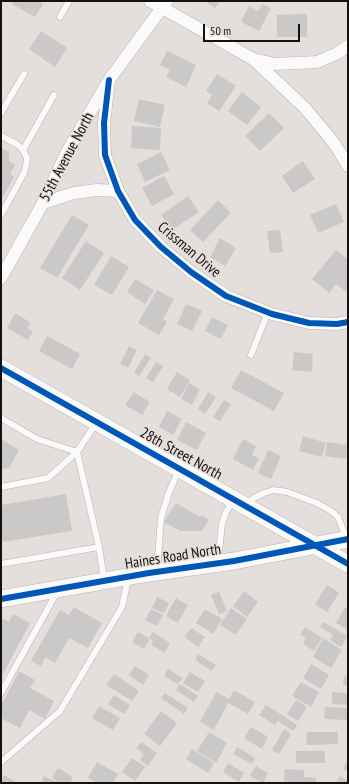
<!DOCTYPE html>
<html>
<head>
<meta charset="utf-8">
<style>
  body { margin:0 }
  #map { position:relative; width:349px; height:784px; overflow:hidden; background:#e4dfdc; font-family:"PT Sans Narrow",sans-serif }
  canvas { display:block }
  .frame { position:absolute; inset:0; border:2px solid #14110f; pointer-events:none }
  .scale { position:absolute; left:203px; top:24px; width:97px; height:18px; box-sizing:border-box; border:2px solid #14110f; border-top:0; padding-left:5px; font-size:12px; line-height:14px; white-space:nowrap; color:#14110f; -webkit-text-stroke:3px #e7ded9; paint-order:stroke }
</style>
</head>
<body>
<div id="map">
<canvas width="349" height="784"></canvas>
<div class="frame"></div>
<div class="scale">50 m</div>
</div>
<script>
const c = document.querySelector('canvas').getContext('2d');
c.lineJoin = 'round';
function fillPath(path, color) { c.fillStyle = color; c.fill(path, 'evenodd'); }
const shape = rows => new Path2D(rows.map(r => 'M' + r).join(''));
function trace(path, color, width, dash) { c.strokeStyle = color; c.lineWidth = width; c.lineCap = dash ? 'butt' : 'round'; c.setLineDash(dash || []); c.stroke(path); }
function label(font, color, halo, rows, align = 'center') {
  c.font = font + ' "PT Sans Narrow",sans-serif'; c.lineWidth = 3; c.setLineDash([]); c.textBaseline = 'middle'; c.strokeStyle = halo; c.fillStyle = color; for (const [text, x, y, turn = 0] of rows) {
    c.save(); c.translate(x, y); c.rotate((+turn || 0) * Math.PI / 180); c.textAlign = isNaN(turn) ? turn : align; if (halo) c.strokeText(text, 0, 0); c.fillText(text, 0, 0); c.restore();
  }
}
fillPath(shape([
  [13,1,38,1,43,4,35,17,12,4],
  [205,1,220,1,215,8],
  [262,4,271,8,259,31,241,22,249,6,258,11],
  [307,14,307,37,277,37,277,15],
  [41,31,67,48,55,67,29,49],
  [167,51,196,65,186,87,166,77,170,70,160,65],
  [217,74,236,86,219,111,207,103,212,95,206,91],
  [242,92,261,107,247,125,228,111],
  [139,99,165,105,160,127,134,121],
  [269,113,284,128,260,151,245,136],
  [132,126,161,128,160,150,131,148],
  [1,148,9,152,9,161,15,165,10,174,14,177,1,200],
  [161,152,170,170,145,182,137,164],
  [303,161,315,179,293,193,282,176],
  [164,176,174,194,152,206,142,188],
  [188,196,199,212,172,230,161,215],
  [218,200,231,213,203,242,190,230],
  [336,204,344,222,318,233,310,215],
  [72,215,89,225,57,278,40,268],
  [280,230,283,252,270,253,267,231],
  [220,238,236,248,225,266,210,257],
  [86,241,104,253,80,290,62,278],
  [336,250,348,259,348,293,336,284,329,293,312,279],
  [111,256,129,267,112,295,94,285],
  [135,279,154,290,145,304,127,292],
  [157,290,174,299,163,319,167,322,159,335,138,323],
  [186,304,202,311,192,331,177,324],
  [15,313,31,323,27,328,33,331,28,340,7,328],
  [212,317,228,325,221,339,205,331],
  [47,336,80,354,72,369,39,351],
  [129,346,137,350,128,368,120,364],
  [294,352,313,354,312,372,292,370],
  [145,354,151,358,139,376,134,373],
  [156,362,163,366,153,382,146,378],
  [241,370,284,393,274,411,231,388],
  [177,372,190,380,180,397,167,389],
  [189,383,200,389,192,405,181,399],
  [134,392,150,402,142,415,125,405],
  [208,392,216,397,205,414,198,409],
  [224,400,231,404,220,421,213,417],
  [167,411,182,419,173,435,159,427],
  [186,422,206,433,197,450,177,440],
  [303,436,326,443,322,457,299,451],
  [1,439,19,450,9,468,1,469],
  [243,439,256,446,252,455,259,458,253,470,233,459],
  [327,442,348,445,346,459,325,456],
  [268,450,281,456,271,479,258,473],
  [66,494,72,531,1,542,1,505],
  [176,503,200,517,202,515,209,520,202,531,180,531,164,522],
  [327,585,339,593,327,612,315,604],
  [244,591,258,602,247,617,233,606],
  [219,592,227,611,219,614,211,595],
  [157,597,169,603,164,613,152,608],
  [176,598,188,605,178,623,166,616],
  [74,607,102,623,88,648,69,638,55,663,45,657,41,666,31,661,60,610,69,615],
  [345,607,348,609,348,630,336,623],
  [231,608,247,619,236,635,220,625],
  [151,609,163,615,157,626,145,620],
  [205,609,222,619,213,634,196,623],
  [13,614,30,623,1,678,1,618,9,622],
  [323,622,348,636,341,647,330,640,333,635,320,627],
  [305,627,322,638,314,651,303,644,306,638,300,634],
  [191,628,205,637,198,647,184,637],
  [138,632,150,639,144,649,132,642],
  [153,632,170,643,165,653,151,645,153,641,149,638],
  [323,638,342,650,331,668,313,657],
  [198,654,216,665,212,671,195,660],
  [311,664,329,675,321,689,303,678],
  [135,666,149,675,143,685,129,675],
  [168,669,183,678,178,684,164,676],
  [19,671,35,680,30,688,54,701,45,719,29,710,20,728,1,718,1,706],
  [190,672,205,681,198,692,183,683],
  [114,674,139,691,132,701,106,685],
  [344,676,348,677,348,685,343,685],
  [301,682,319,692,311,707,292,696],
  [180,684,198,696,194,702,176,690],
  [234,690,255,702,248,714,228,703,214,730,200,722,216,692,229,699],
  [332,692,348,693,348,705,332,704],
  [165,693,188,708,184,714,161,698],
  [114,695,130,705,124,714,108,704],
  [296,700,307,707,298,721,287,714],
  [266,705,282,715,275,725,259,715],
  [99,706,120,718,113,730,92,718],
  [325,707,348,708,347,720,324,719],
  [161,711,177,723,160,746,144,734],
  [282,715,297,725,293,731,278,721],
  [251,727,268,737,262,749,244,738],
  [284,729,291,734,279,754,272,750],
  [209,732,227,743,216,763,197,751],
  [307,732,338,732,338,744,306,745],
  [141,742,157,753,148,766,140,760,144,754,136,748],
  [237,747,255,758,252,764,233,754],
  [192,749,214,763,208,773,186,759],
  [296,751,325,751,325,763,296,763],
  [132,758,145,767,135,781,122,772],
  [348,760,348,772,343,769],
  [97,762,118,774,113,783,97,783,88,778],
  [228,763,244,773,239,782,223,772],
  [256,766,268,773,263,783,250,776],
  [58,768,73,777,70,783,60,783,52,778],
  [285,769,304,770,304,777,316,778,316,783,284,783],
  [4,775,18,783,1,783,1,779],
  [44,776,58,783,41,783],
  [340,776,348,781,348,783,336,783]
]), '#cbc8c8');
const lane = shape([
  [60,17,69,1],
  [1,113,24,74],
  [1,136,18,145,23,150,27,158,26,166,24,173,1,215],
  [23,150,54,95],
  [251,355,268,312],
  [1,418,37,439,77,452,48,478,1,487],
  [247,506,254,498,264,493,274,490,287,492,317,503,331,511,338,517,346,537],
  [99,547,104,579],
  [218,561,222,524,226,512,233,501],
  [1,564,99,547,77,452,96,423],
  [157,571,161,518,169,492,179,470],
  [1,693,57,592],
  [1,762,60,711,122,607,128,579]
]);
const street = shape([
  [150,1,253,59,275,64,317,62,338,53,348,46],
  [254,60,305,108,334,143,348,166],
  [109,80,104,123,105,155,118,191,135,220,161,247,191,272,226,296,272,314,309,323,337,324,348,322],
  [43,203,74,193,97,190,118,191],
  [1,278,43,203,67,152,109,80,167,1]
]);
const secondary = shape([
  [1,368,348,564],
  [1,599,149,573,234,561,348,539]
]);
trace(lane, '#b6b2b0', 7);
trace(street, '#b6b2b0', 13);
trace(secondary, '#b6b2b0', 18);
trace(lane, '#fbfafa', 6);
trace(street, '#fbfafa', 12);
trace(secondary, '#fbfafa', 17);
trace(shape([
  [109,80,104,123,105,155,118,191,135,220,161,247,191,272,226,296,272,314,309,323,337,324,348,322],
  [1,368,348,564],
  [1,599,149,573,234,561,348,539]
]), '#0057b8', 6);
label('15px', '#14110f', '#e7ded9', [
  ["55th Avenue North",67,157,-62],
  ["Crissman Drive",189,250,40],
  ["28th Street North",181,454,29],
  ["Haines Road North",173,557,-9]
]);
</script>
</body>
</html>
